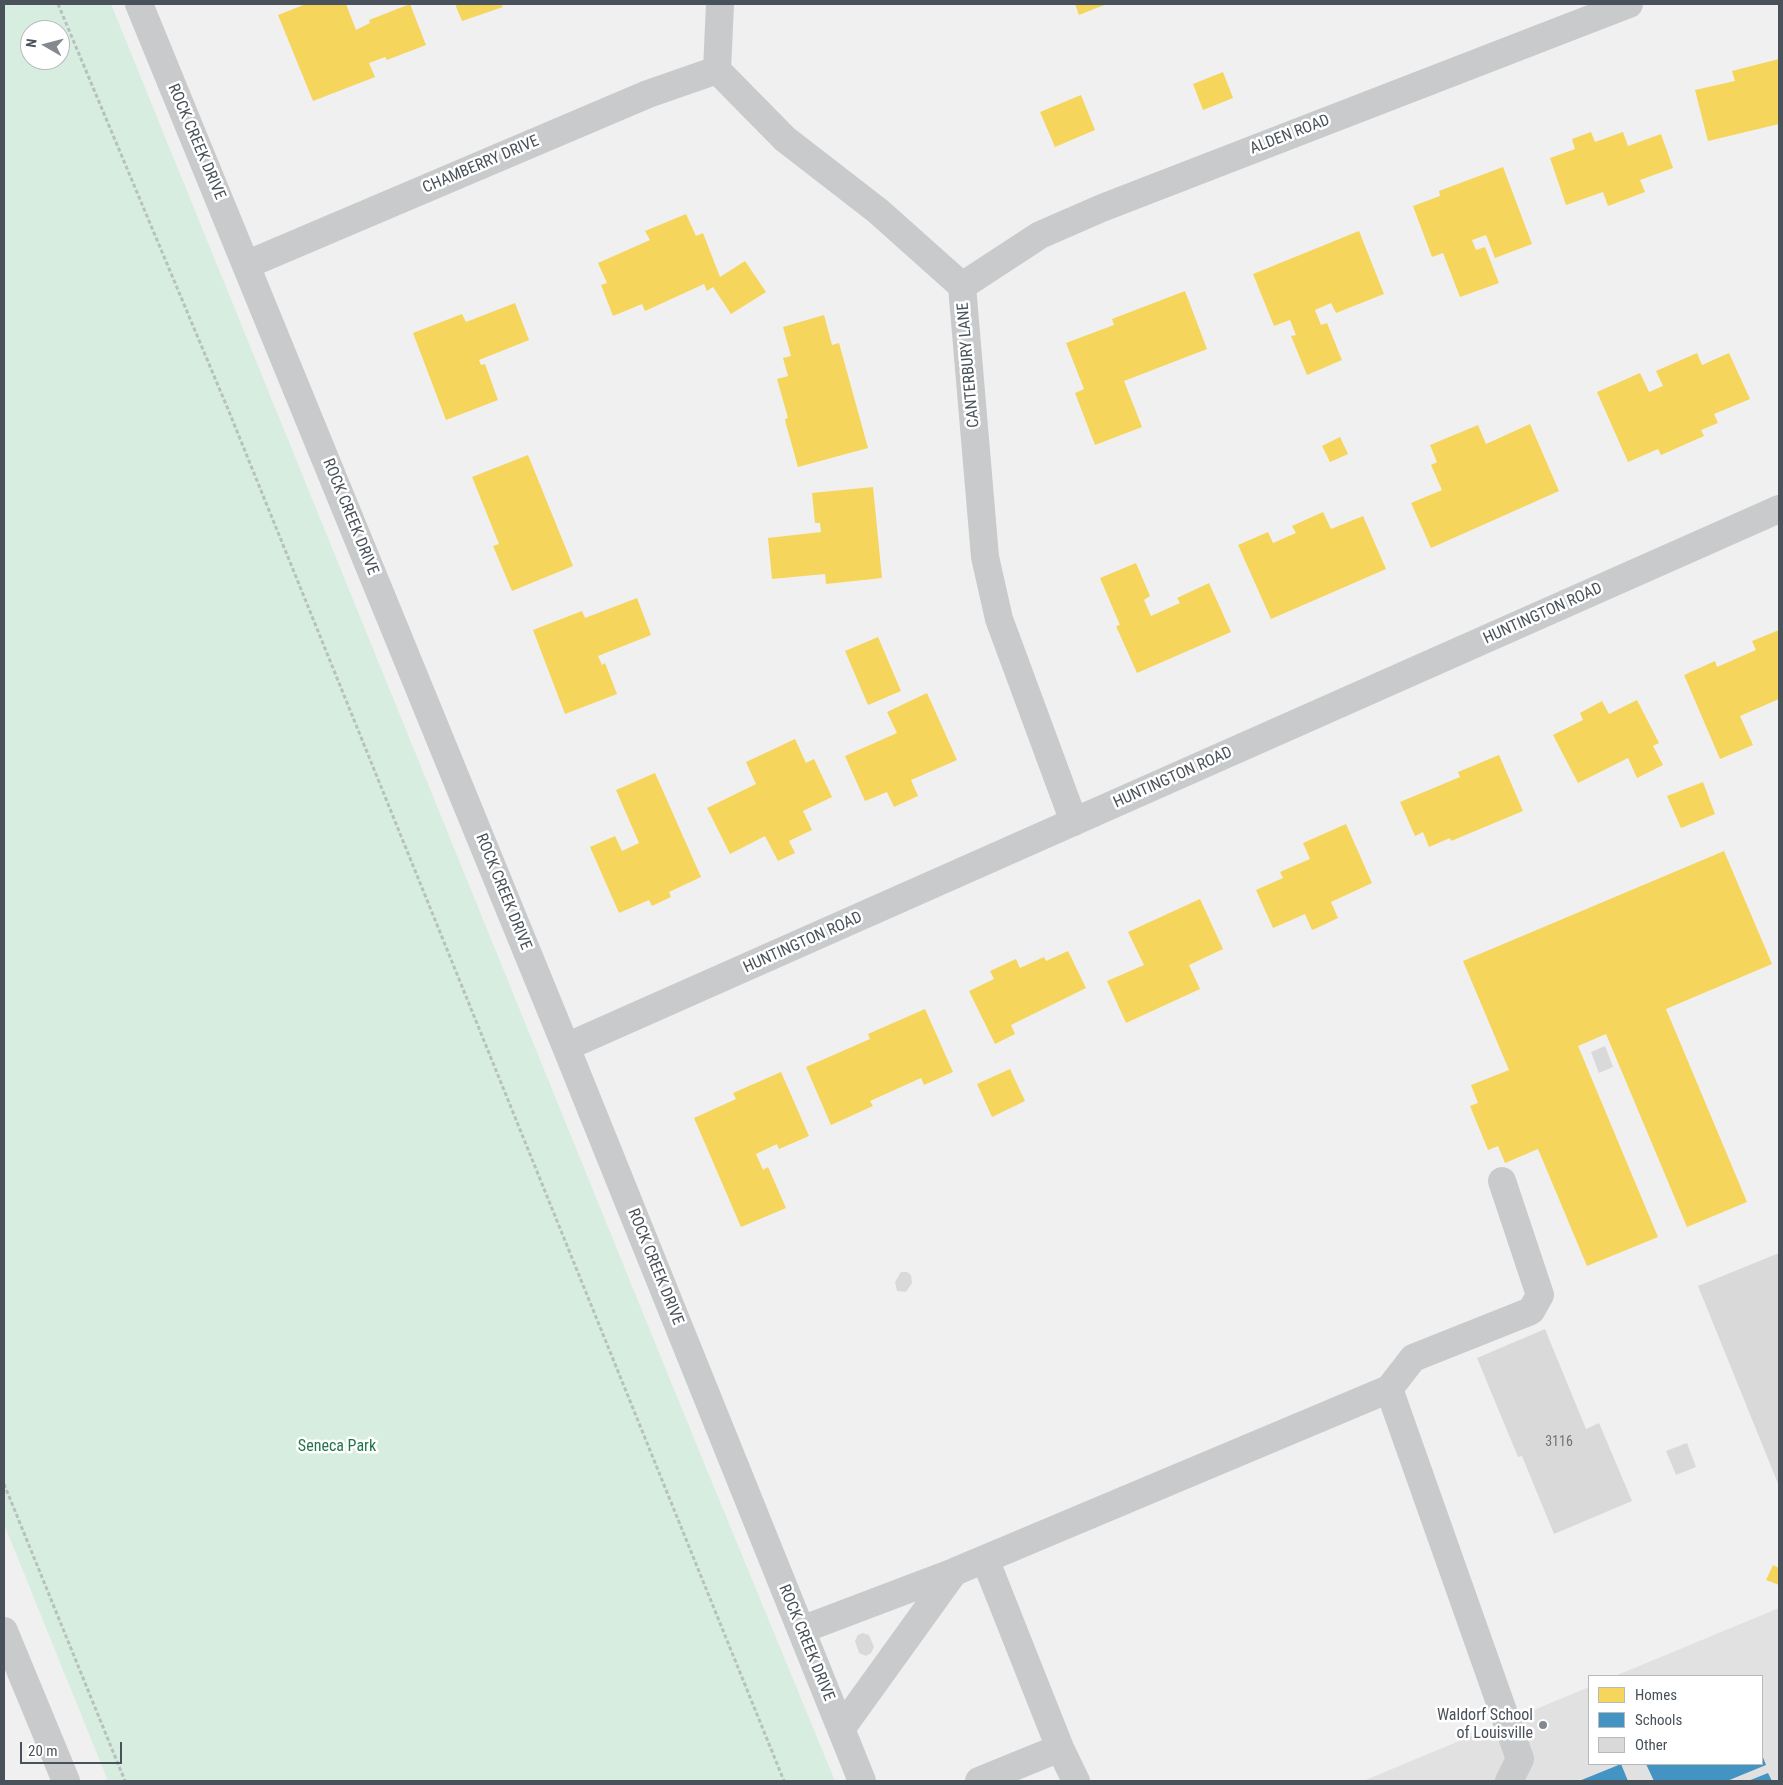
<!DOCTYPE html>
<html>
<head>
<meta charset="utf-8">
<style>
  body { margin:0 }
  #map { position:relative; width:1783px; height:1785px; overflow:hidden; background:#f0f0f0; font-family:"Roboto Condensed",sans-serif }
  canvas { display:block }
  .frame { position:absolute; inset:0; border:5px solid #49525a; pointer-events:none }
  .legend { position:absolute; left:1588px; top:1675px; width:175px; height:90px; box-sizing:border-box; background:#fff; border:1px solid #b6babd; margin:0; padding:6px 9px; list-style:none; font-size:15px; color:#49525a }
  .legend li { display:flex; align-items:center; gap:10px; height:25px }
  .legend b { width:25px; border:1px solid #b6babd }
  .north { position:absolute; left:20px; top:20px; width:50px; height:50px; box-sizing:border-box; background:#fff; border:1px solid #b6babd; border-radius:50%; rotate:278deg; font-size:14px; font-weight:700; line-height:20px; text-align:center; color:#49525a }
  .north::after { content:''; display:block; margin:auto; width:18px; height:22px; background:#83898e; clip-path:polygon(50% 0,100% 100%,50% 72%,0 100%) }
  .scale { position:absolute; left:20px; top:1742px; width:102px; height:22px; box-sizing:border-box; border:2px solid #49525a; border-top:0; padding-left:6px; font-size:15px; line-height:18px; white-space:nowrap; color:#49525a; -webkit-text-stroke:4px #fff; paint-order:stroke }
</style>
</head>
<body>
<div id="map">
<canvas width="1783" height="1785"></canvas>
<div class="frame"></div>
<ul class="legend">
<li><b style="height:14px;background:#f6d55c"></b>Homes</li>
<li><b style="height:14px;background:#4393c3"></b>Schools</li>
<li><b style="height:14px;background:#d9d9da"></b>Other</li>
</ul>
<div class="north">N</div>
<div class="scale">20 m</div>
</div>
<script>
const c = document.querySelector('canvas').getContext('2d');
c.lineJoin = 'round';
function fillPath(path, color) { c.fillStyle = color; c.fill(path, 'evenodd'); }
const shape = rows => new Path2D(rows.map(r => 'M' + r).join(''));
function trace(path, color, width, dash) { c.strokeStyle = color; c.lineWidth = width; c.lineCap = dash ? 'butt' : 'round'; c.setLineDash(dash || []); c.stroke(path); }
function label(font, color, halo, rows, align = 'center') {
  c.font = font + ' "Roboto Condensed",sans-serif'; c.lineWidth = 5; c.setLineDash([]); c.textBaseline = 'middle'; c.strokeStyle = halo; c.fillStyle = color; for (const [text, x, y, turn = 0] of rows) {
    c.save(); c.translate(x, y); c.rotate((+turn || 0) * Math.PI / 180); c.textAlign = isNaN(turn) ? turn : align; if (halo) c.strokeText(text, 0, 0); c.fillText(text, 0, 0); c.restore();
  }
}
fillPath(shape([
  [1779,1608,1779,1781,1363,1781,1589,1687,1589,1764,1762,1764,1762,1676,1615,1676]
]), '#e2e1e1');
fillPath(shape([
  [4,4,111,4,695,1441,835,1781,108,1781,4,1524],
  [30,30,60,30,60,60,30,60]
]), '#d7ede0');
fillPath(shape([
  [306,4,346,4,356,30,370,23,369,20,410,4,426,45,387,60,385,57,369,63,375,77,313,101,278,15],
  [455,4,501,4,503,7,462,21],
  [1075,4,1107,4,1079,15],
  [1779,59,1779,124,1708,141,1695,90,1735,81,1732,71],
  [1223,72,1233,98,1203,110,1193,84],
  [1081,95,1095,130,1055,147,1040,112],
  [1591,132,1595,142,1623,132,1628,146,1661,134,1673,168,1640,180,1645,192,1608,206,1603,192,1566,205,1550,158,1575,149,1572,139],
  [1503,167,1532,244,1495,258,1486,235,1472,240,1476,250,1485,247,1499,283,1460,297,1443,253,1432,257,1413,206,1440,196,1439,191],
  [686,214,696,236,703,233,720,277,745,261,766,292,731,314,713,287,707,291,704,284,645,311,642,304,613,316,601,285,607,283,598,263,650,240,645,231],
  [1359,231,1384,294,1336,313,1331,303,1315,310,1321,325,1327,323,1342,360,1307,375,1291,336,1296,335,1290,320,1274,326,1253,274],
  [1185,291,1207,349,1124,381,1142,427,1095,445,1075,393,1084,389,1066,343,1114,325,1112,319],
  [515,303,529,340,479,360,481,365,485,364,498,400,446,420,413,333,462,314,466,322],
  [824,315,832,345,839,343,868,448,798,467,786,424,785,419,788,418,777,379,788,376,783,358,791,356,783,327],
  [1697,353,1702,365,1729,353,1750,399,1714,414,1718,423,1701,430,1704,436,1661,455,1658,449,1628,462,1597,392,1640,373,1649,392,1663,386,1656,371],
  [1530,424,1559,491,1431,548,1411,503,1442,490,1431,465,1437,462,1430,445,1478,425,1486,444],
  [1340,437,1348,454,1330,462,1322,446],
  [528,455,573,566,512,591,493,546,499,544,472,477],
  [873,487,882,578,826,584,825,574,772,579,768,538,821,532,820,523,815,523,812,493],
  [1323,512,1331,529,1363,516,1386,569,1271,619,1238,545,1268,532,1273,543,1296,533,1292,526],
  [1136,563,1150,596,1144,600,1151,616,1180,603,1177,598,1209,583,1231,632,1137,673,1116,626,1120,625,1100,578],
  [637,598,651,635,598,656,602,665,605,663,617,694,565,714,533,630,582,611,585,618],
  [1779,630,1779,699,1740,716,1753,745,1720,759,1684,675,1715,661,1717,667,1756,650,1752,641],
  [878,637,901,691,868,705,845,651],
  [927,693,957,760,911,780,918,796,894,807,887,792,865,801,845,756,897,733,887,712],
  [1637,700,1659,743,1653,746,1663,765,1637,778,1628,758,1578,783,1553,735,1583,720,1580,713,1602,701,1609,714],
  [795,739,806,763,814,759,832,797,803,811,812,830,789,841,795,853,778,861,765,836,730,854,707,808,756,784,746,762],
  [1499,755,1523,811,1451,841,1450,838,1429,847,1423,832,1415,836,1400,802,1460,777,1458,772],
  [655,773,701,877,669,892,671,897,652,906,649,900,619,913,590,847,615,836,622,851,639,843,616,790],
  [1703,782,1715,814,1681,828,1667,796],
  [1346,824,1372,883,1331,902,1338,918,1317,928,1312,930,1305,914,1273,928,1256,890,1283,878,1280,872,1310,859,1303,843],
  [1724,851,1772,964,1666,1009,1747,1202,1687,1227,1606,1034,1578,1046,1658,1237,1587,1266,1538,1149,1505,1163,1498,1146,1488,1150,1470,1106,1478,1103,1471,1085,1509,1070,1463,961],
  [1200,899,1223,949,1189,965,1200,989,1126,1023,1107,981,1144,965,1128,932],
  [1068,951,1086,988,1011,1025,1015,1034,995,1044,969,991,994,979,990,971,1016,959,1020,968,1044,957,1046,961],
  [925,1009,953,1072,924,1085,921,1078,870,1101,873,1106,831,1125,806,1067,870,1039,868,1034],
  [1010,1069,1025,1101,992,1117,977,1084],
  [781,1072,809,1136,779,1149,777,1144,756,1154,763,1170,768,1167,786,1208,741,1227,694,1118,736,1099,733,1093],
  [1773,1565,1779,1568,1779,1585,1766,1580]
]), '#f6d55c');
fillPath(shape([
  [1762,1755,1766,1765,1727,1781,1654,1781,1646,1764,1762,1764],
  [1621,1764,1628,1781,1579,1781],
  [1768,1773,1772,1781,1748,1781]
]), '#4393c3');
fillPath(shape([
  [1605,1046,1613,1067,1599,1073,1591,1052],
  [1779,1253,1779,1486,1698,1286],
  [901,1272,907,1272,911,1275,912,1283,906,1292,897,1291,895,1282],
  [1545,1329,1586,1429,1599,1423,1632,1501,1554,1534,1522,1456,1518,1457,1477,1358],
  [1687,1443,1696,1467,1676,1475,1666,1451],
  [863,1633,869,1635,874,1647,871,1653,866,1656,859,1653,855,1641,858,1635]
]), '#d9d9da');
trace(shape([
  [58,4,230,414,784,1781],
  [4,1484,125,1781]
]), '#b7c1be', 3, [4, 2.5]);
trace(shape([
  [139,4,566,1047,862,1781],
  [720,4,717,70,785,139,878,211,962,286,985,557,999,619,1074,822],
  [246,265,648,94,717,70],
  [962,286,1040,235,1102,208,1629,4],
  [566,1047,1779,509],
  [1389,1389,1413,1358,1531,1311,1540,1295,1502,1181],
  [801,1630,954,1572,1389,1389,1520,1759,1509,1781],
  [4,1631,66,1781],
  [841,1729,954,1572],
  [1060,1748,1076,1781],
  [979,1781,1060,1748,985,1559]
]), '#c8cacb', 28);
for (const [x, y, r, color] of [
  [1543,1725,5,"#83898e"]
]) { const dot = new Path2D(); dot.arc(x, y, r, 0, 2 * Math.PI); c.fillStyle = color; c.fill(dot); trace(dot, '#fff', 2); }
label('14px', '#6e747b', null, [
  ["3116",1559,1442]
]);
label('16px', '#49525a', '#fff', [
  ["ALDEN ROAD",1290,135,-21],
  ["ROCK CREEK DRIVE",196,142,67],
  ["CHAMBERRY DRIVE",481,165,-23],
  ["CANTERBURY LANE",969,365,-95],
  ["ROCK CREEK DRIVE",350,517,68],
  ["HUNTINGTON ROAD",1543,614,-24],
  ["HUNTINGTON ROAD",1173,778,-24],
  ["ROCK CREEK DRIVE",503,892,68],
  ["HUNTINGTON ROAD",803,943,-24],
  ["ROCK CREEK DRIVE",655,1267,68],
  ["ROCK CREEK DRIVE",806,1643,68]
]);
label('16px', '#22734b', '#fff', [
  ["Seneca Park",337,1447]
]);
label('16px', '#49525a', '#fff', [
  ["Waldorf School",1533,1716],
  ["of Louisville",1533,1734]
], 'right');
</script>
</body>
</html>
